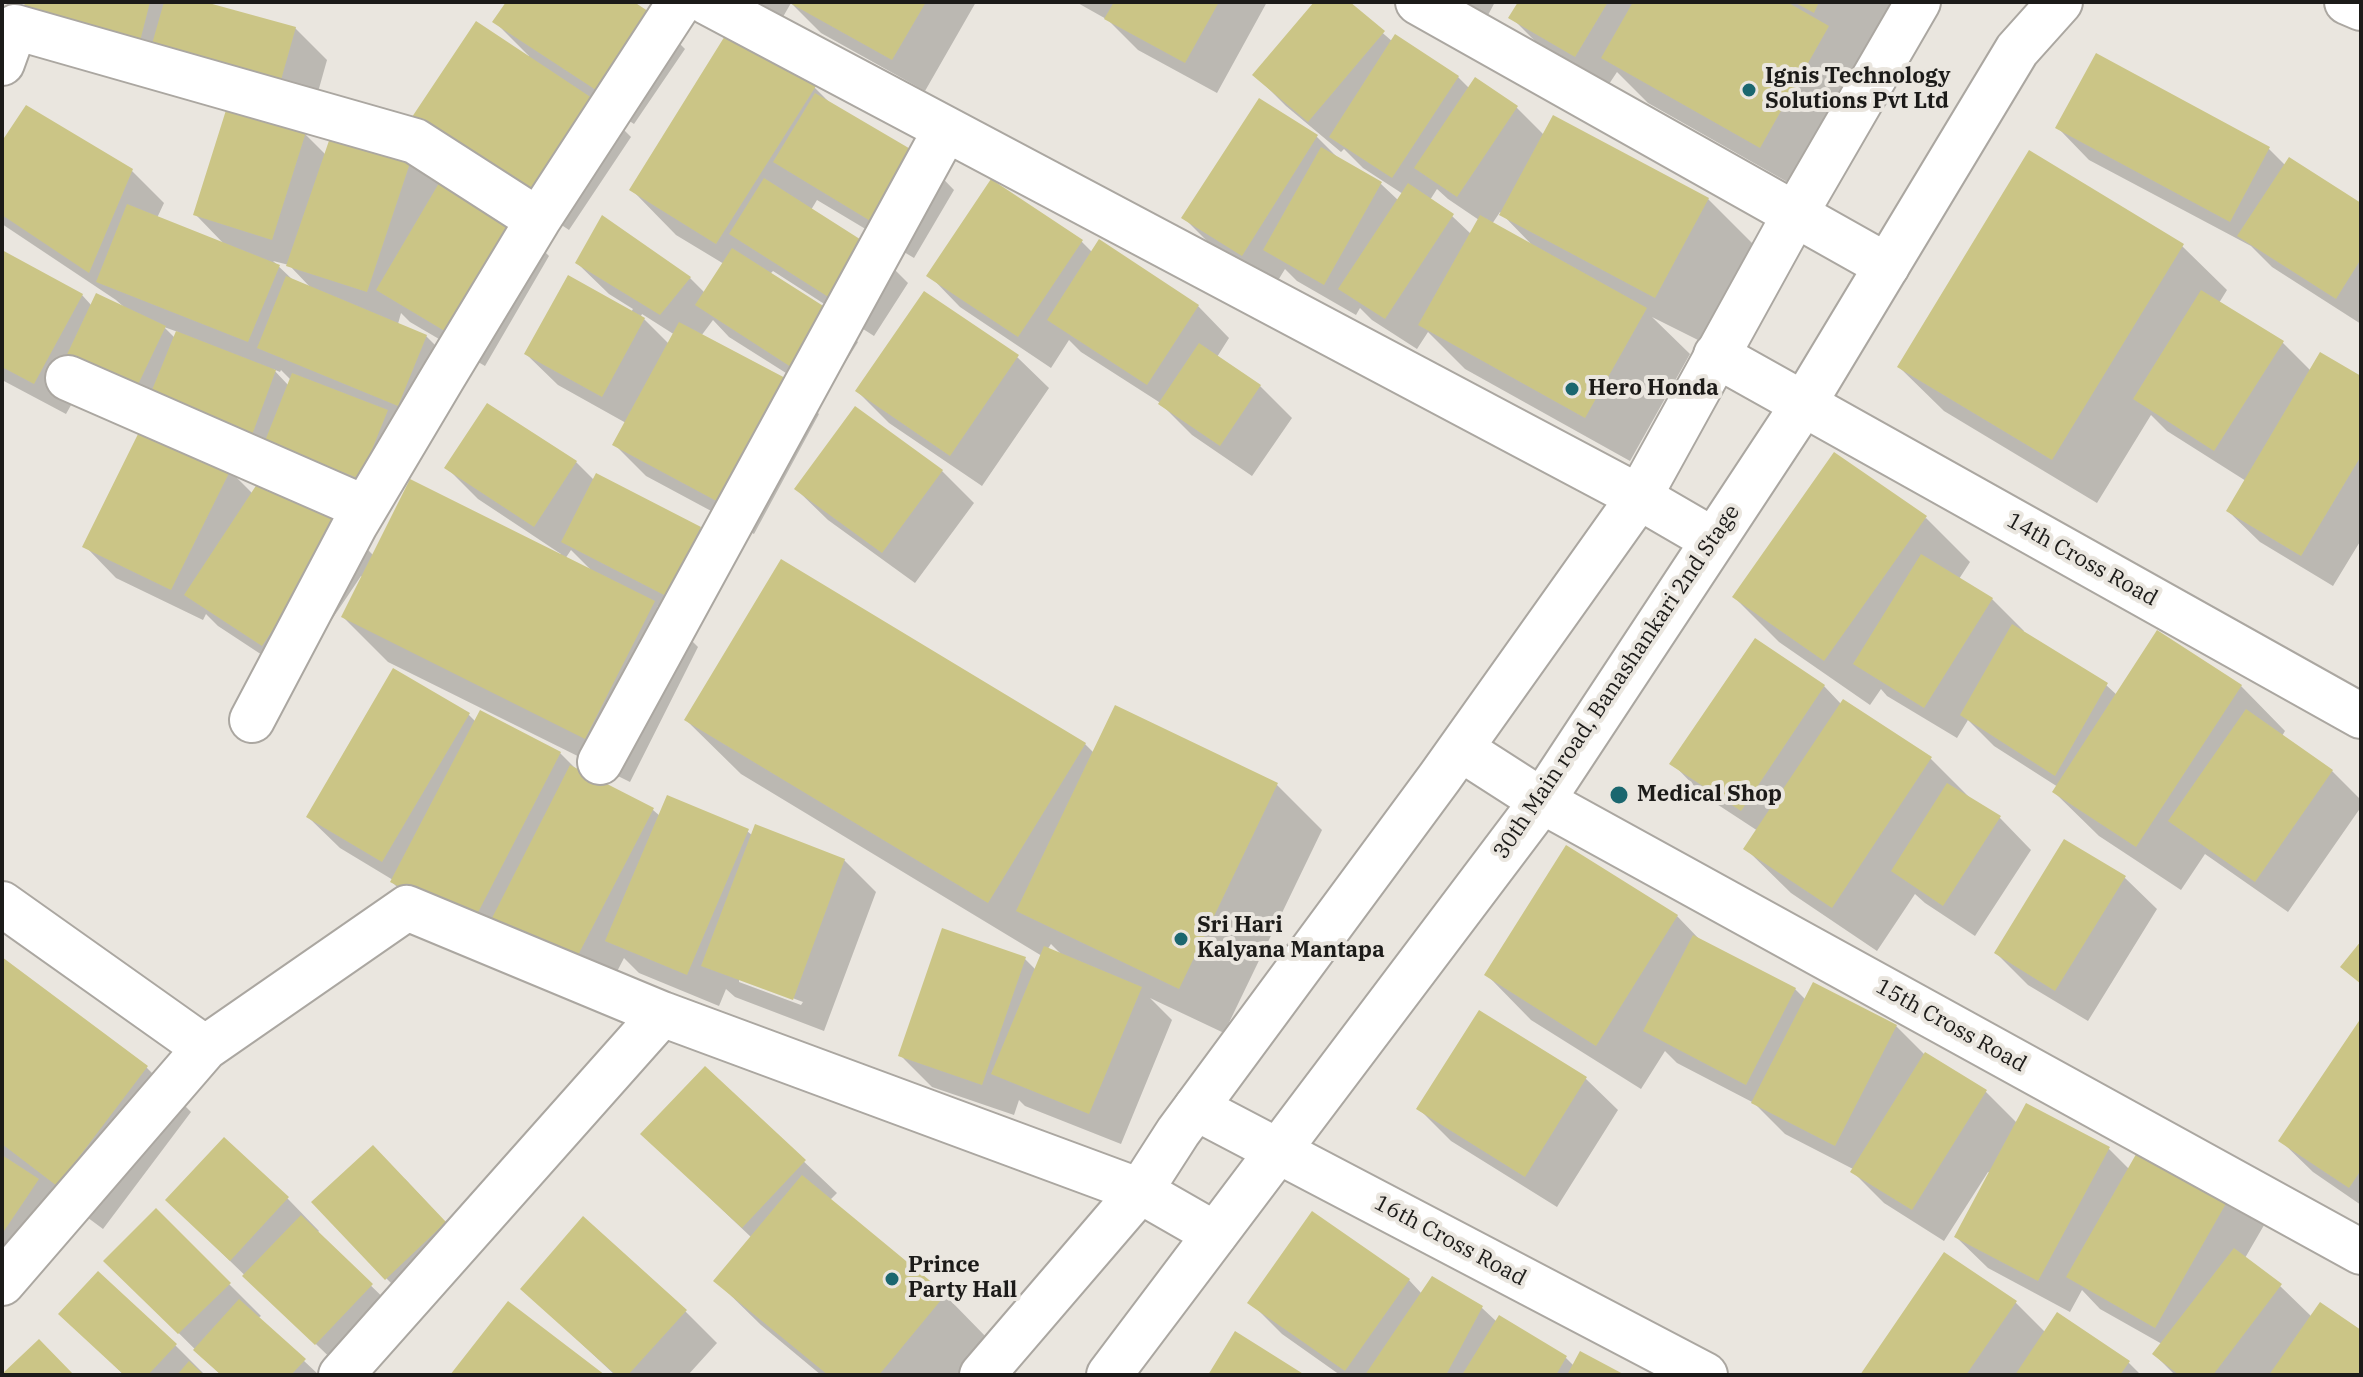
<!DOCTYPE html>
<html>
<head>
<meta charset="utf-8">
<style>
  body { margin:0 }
  #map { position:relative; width:2363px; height:1377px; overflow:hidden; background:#eae6df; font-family:"IBM Plex Serif",serif }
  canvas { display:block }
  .frame { position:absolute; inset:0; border:4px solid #1c1b19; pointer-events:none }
</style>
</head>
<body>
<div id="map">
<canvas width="2363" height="1377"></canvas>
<div class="frame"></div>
</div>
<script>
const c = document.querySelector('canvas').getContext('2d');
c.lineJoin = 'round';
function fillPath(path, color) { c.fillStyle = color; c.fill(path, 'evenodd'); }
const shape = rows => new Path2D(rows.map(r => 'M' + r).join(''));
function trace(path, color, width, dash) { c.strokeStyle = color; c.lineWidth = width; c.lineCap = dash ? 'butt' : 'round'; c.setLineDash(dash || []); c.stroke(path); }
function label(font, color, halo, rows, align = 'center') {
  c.font = font + ' "IBM Plex Serif",serif'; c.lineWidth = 8; c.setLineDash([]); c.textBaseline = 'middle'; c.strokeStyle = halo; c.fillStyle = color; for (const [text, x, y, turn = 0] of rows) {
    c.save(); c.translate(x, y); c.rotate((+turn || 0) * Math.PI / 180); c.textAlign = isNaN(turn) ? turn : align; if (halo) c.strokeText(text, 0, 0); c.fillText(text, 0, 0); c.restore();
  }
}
fillPath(shape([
  [27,2,198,2,295,28,327,60,309,124],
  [508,2,631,2,653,17,685,49,634,124,596,99,595,101,631,137,569,230,447,148,529,56,495,22],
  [746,2,976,2,925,91,821,33,791,3,780,22],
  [1076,2,1267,2,1217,93,1138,50,1108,20],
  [1316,2,1347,2,1393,42,1458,77,1470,89,1517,108,1544,135,1708,199,1753,244,1700,341,1652,317,1690,354,1630,461,1465,369,1428,332,1417,349,1372,320,1360,308,1356,315,1297,281,1285,269,1274,287,1216,250,1184,218,1260,101,1317,137,1341,161,1381,184,1399,201,1403,194,1363,168,1344,149,1341,152,1286,106,1255,75],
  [1437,189,1448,199,1479,220,1471,234,1452,216,1430,200],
  [1500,212,1533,246,1492,224],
  [1460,2,1495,2,1487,17],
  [1520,2,1904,2,1805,192,1648,103,1617,72,1607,87,1543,49,1511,17],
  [729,34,815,88,832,105,923,158,954,190,914,258,817,200,811,210,876,251,908,283,874,336,773,271,770,274,826,311,858,342,824,397,729,337,713,320,701,336,787,382,819,414,754,534,646,476,614,444,626,423,558,385,526,354,631,312,633,309,609,294,577,263,690,278,705,293,724,264,676,235,632,190],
  [642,314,675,335,669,344,641,316],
  [2097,56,2269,149,2286,166,2361,206,2361,324,2272,267,2251,246,2089,160,2058,128],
  [305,134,326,155,412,156,440,185,517,224,549,256,485,366,410,322,401,313,398,324,426,336,458,368,419,444,392,509,84,382,66,414,2,380,2,252,82,295,92,306,125,308,116,300,2,224,2,145,132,171,164,203,157,218,226,246,195,214],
  [273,261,289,265,312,289,294,281],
  [164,327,178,332,175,338],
  [273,369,280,372,281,370,291,380,289,386],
  [992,182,1082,242,1093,253,1198,306,1229,338,1217,357,1260,386,1292,418,1252,476,1192,435,1159,402,1081,352,1069,340,1051,368,960,307,929,275],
  [2182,246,2227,290,2219,303,2282,342,2311,371,2361,378,2361,540,2333,586,2260,542,2228,511,2246,481,2167,431,2151,415,2097,503,1944,411,1899,367],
  [1017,357,1049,388,982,486,889,423,857,391],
  [576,462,595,481,700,528,732,560,698,626,657,606,698,647,630,782,388,662,343,617,363,577,361,576,294,676,218,626,206,614,203,620,116,578,85,546,230,471,253,494,342,524,374,556,560,556,561,554,478,499,447,468],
  [571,550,593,572,565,559],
  [942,471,974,503,915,583,828,520,796,489],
  [1926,518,1970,562,1959,579,1992,599,2024,631,2023,633,2106,685,2117,695,2241,686,2285,731,2282,736,2332,771,2361,800,2361,807,2288,912,2205,854,2181,890,2099,836,2054,792,2058,787,1994,746,1968,720,1957,738,1887,696,1881,689,1870,705,1779,642,1734,597],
  [394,671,469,715,476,722,560,753,577,770,653,810,660,816,747,831,753,836,844,860,876,892,824,1031,735,997,726,989,719,1006,639,973,624,958,607,991,424,914,392,882,393,880,340,848,308,817],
  [739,978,803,1002,801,1005,739,982],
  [1824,686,1841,704,1843,701,1931,759,1973,801,2000,818,2031,850,1975,936,1925,903,1915,894,1877,951,1791,893,1746,849,1758,831,1703,795,1672,763],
  [1116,708,1277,785,1322,830,1224,1033,1150,998,1172,1020,1121,1144,1025,1106,1019,1100,1014,1115,932,1087,900,1055,1024,958,1036,970,1042,956,741,774,686,720,1085,744,1094,753],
  [1051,944,1063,956,1047,950],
  [2064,841,2125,878,2157,909,2088,1021,2028,985,1996,953],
  [1677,916,1702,942,1795,989,1806,1000,1896,1026,1925,1055,1986,1092,2017,1123,2109,1149,2130,1170,2148,1138,2267,1220,2245,1258,2280,1286,2312,1317,2361,1332,2361,1375,2175,1375,2154,1354,2162,1344,2100,1309,2082,1290,2070,1312,1988,1268,1956,1237,1990,1173,1988,1172,1944,1241,1884,1203,1852,1171,1853,1169,1785,1134,1754,1103,1677,1063,1665,1051,1641,1089,1531,1020,1487,975],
  [2,959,146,1067,191,1112,103,1229,52,1191,50,1193,69,1212,2,1269,2,1157,4,1155,2,1153],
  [1480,1013,1586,1079,1618,1110,1557,1207,1451,1141,1419,1109],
  [2361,1022,2361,1205,2313,1172,2281,1141],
  [705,1068,837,1193,830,1200,945,1295,989,1340,961,1375,821,1375,761,1325,716,1281,752,1238,675,1165],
  [224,1140,288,1199,319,1231,317,1233,403,1317,348,1375,199,1231],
  [405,1179,476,1255,418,1310,386,1278],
  [156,1211,261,1316,258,1318,319,1375,221,1375,106,1261],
  [1945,1254,2016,1303,2046,1333,2128,1362,2141,1375,1862,1375],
  [1409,1280,1422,1294,1482,1308,1497,1322,1566,1358,1574,1366,1620,1375,1340,1375,1282,1334,1250,1302],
  [522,1288,685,1311,717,1343,688,1375,615,1375],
  [61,1314,175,1345,205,1375,124,1375]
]), '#0003');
fillPath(shape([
  [25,2,150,2,137,53,20,22],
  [164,2,205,2,296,27,277,94,148,58],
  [506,2,634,2,654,15,602,94,492,22],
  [788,2,926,2,892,60],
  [1114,2,1219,2,1185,63,1104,19],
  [1314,2,1350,2,1385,31,1308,122,1252,75],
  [1518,2,1608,2,1575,57,1508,18],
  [1633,2,1787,2,1829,26,1760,148,1601,58],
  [1794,2,1819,2,1814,13],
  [476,21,601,104,537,200,412,117],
  [728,31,816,86,716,244,629,190],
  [1395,34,1459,76,1392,178,1329,137],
  [2096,53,2270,147,2230,222,2055,128],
  [1475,77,1518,106,1457,197,1414,168],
  [815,93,924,157,882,228,773,162],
  [1259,98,1318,135,1242,256,1181,218],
  [26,105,133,169,89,273,2,215,2,141],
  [227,107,306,132,272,240,193,215],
  [1553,115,1709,198,1655,298,1499,215],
  [333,129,413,154,367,292,286,266],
  [1321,147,1382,182,1324,285,1263,250],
  [2029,150,2184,244,2052,460,1897,367],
  [2289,157,2361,203,2361,259,2336,299,2237,236],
  [442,178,518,222,453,336,376,290],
  [764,178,877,250,841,305,729,234],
  [991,179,1083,240,1018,337,926,276],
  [1408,183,1454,214,1385,319,1338,289],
  [127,204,280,265,248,342,96,282],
  [602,215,691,277,660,315,575,263],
  [1480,215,1647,308,1585,418,1418,325],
  [1099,239,1199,305,1147,385,1047,320],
  [732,248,828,309,791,367,695,305],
  [2,250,83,294,34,384,2,367],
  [568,275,645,318,602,397,524,354],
  [286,276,427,335,398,406,257,348],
  [2201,290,2284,341,2214,451,2133,399],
  [924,291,1019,355,950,456,855,391],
  [96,293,166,326,132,397,63,363],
  [679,322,789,380,722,504,612,445],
  [176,331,276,370,252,435,150,395],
  [1199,343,1261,385,1220,446,1158,404],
  [2320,352,2361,376,2361,456,2301,556,2226,511],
  [292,373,388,410,360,479,265,441],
  [487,403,577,461,534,527,444,468],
  [855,406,943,470,882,553,794,489],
  [142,426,231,469,171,590,82,547],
  [1834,452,1927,516,1824,661,1732,597],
  [265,472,344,523,262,646,184,595],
  [596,473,701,527,666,596,561,542],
  [410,479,655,601,585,739,341,617],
  [1921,554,1993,598,1924,708,1853,664],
  [781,559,1086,743,988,903,684,720],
  [2012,624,2108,683,2055,776,1960,715],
  [2157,630,2242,685,2136,847,2052,792],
  [1755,638,1825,685,1741,811,1669,764],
  [393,668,470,713,382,862,306,817],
  [1843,699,1932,757,1832,908,1743,849],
  [1115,705,1278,783,1179,989,1016,911],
  [2246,709,2333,770,2255,882,2168,821],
  [480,710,561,752,472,924,390,882],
  [570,765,654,808,575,961,492,918],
  [1947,783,2001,816,1943,906,1891,871],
  [667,795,749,829,687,975,605,941],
  [755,824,845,859,793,1000,701,966],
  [2064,839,2126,876,2055,991,1994,953],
  [1566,845,1678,915,1596,1046,1484,975],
  [942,928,1026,957,982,1085,898,1056],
  [1693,935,1796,988,1746,1085,1643,1031],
  [2361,941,2361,984,2340,967],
  [1044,946,1142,987,1089,1114,991,1074],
  [2,957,148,1066,57,1186,2,1144],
  [1813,982,1897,1025,1835,1146,1751,1103],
  [1479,1010,1587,1077,1525,1177,1416,1109],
  [2361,1018,2361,1170,2349,1188,2278,1141],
  [1925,1052,1987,1090,1912,1210,1850,1172],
  [705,1066,806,1160,742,1228,640,1134],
  [2026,1103,2110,1147,2038,1281,1954,1237],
  [2147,1135,2236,1186,2155,1328,2066,1277],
  [224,1137,289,1197,230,1261,165,1200],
  [373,1145,446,1222,385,1280,311,1202],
  [2,1155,39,1179,2,1234],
  [802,1175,946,1294,879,1375,828,1375,713,1281],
  [156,1208,231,1283,178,1334,103,1261],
  [1312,1211,1410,1279,1345,1371,1247,1303],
  [301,1215,373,1284,315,1345,242,1276],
  [583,1216,687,1310,628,1375,616,1375,520,1289],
  [2234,1248,2282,1284,2213,1375,2179,1375,2152,1354],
  [1944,1252,2017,1301,1966,1375,1860,1375],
  [98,1271,177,1344,148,1375,124,1375,58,1314],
  [1432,1276,1483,1306,1446,1375,1365,1375],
  [239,1299,306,1359,291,1375,221,1375,193,1350],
  [508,1301,605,1375,450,1375],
  [2320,1302,2361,1330,2361,1375,2269,1375],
  [2057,1312,2130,1361,2120,1375,2015,1375],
  [1499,1315,1567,1356,1556,1375,1462,1375],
  [1235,1331,1305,1375,1208,1375],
  [39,1339,74,1375,2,1375,2,1374],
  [1580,1351,1625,1375,1567,1375],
  [189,1361,204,1375,177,1375]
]), '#cbc586');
const minor = shape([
  [707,2,1639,497,1713,540],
  [1418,2,1887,266],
  [2,63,15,27,415,141,538,220],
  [1716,355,2361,716],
  [68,378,365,508],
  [252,720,355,525,443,377,538,220,680,2],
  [1461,749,1542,801,2361,1252],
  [600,762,946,129],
  [2,904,205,1048,407,908,662,1014,1140,1191,1215,1234],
  [1196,1108,1705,1375],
  [2,1283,205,1048],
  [341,1375,662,1014]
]);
const secondary = shape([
  [2347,2,2361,8],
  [982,1375,1140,1191,1178,1132,1440,777,1639,497,1794,216,1918,2],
  [1109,1375,1542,801,1803,405,2017,50,2060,2]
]);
trace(minor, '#aba7a1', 48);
trace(secondary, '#aba7a1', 48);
trace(minor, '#fff', 44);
trace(secondary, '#fff', 44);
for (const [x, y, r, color] of [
  [1749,90,8,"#1b676f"],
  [1572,389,8,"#1b676f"],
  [1619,795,10,"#1b676f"],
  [1181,939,8,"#1b676f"],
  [892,1279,8,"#1b676f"]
]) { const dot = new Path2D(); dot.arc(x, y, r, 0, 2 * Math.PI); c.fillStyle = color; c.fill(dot); trace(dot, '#eae6df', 3); }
label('bold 22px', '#1c1b19', '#eae6df', [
  ["Ignis Technology",1765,77],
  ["Solutions Pvt Ltd",1765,102],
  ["Hero Honda",1588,389],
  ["Medical Shop",1637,795],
  ["Sri Hari",1197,926],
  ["Kalyana Mantapa",1197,951],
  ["Prince",908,1266],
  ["Party Hall",908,1291]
], 'left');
label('22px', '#1c1b19', '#eae6df', [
  ["14th Cross Road",2082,560,29],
  ["30th Main road, Banashankari 2nd Stage",1617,682,-56],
  ["15th Cross Road",1951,1026,29],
  ["16th Cross Road",1450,1241,28]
]);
</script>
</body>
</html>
